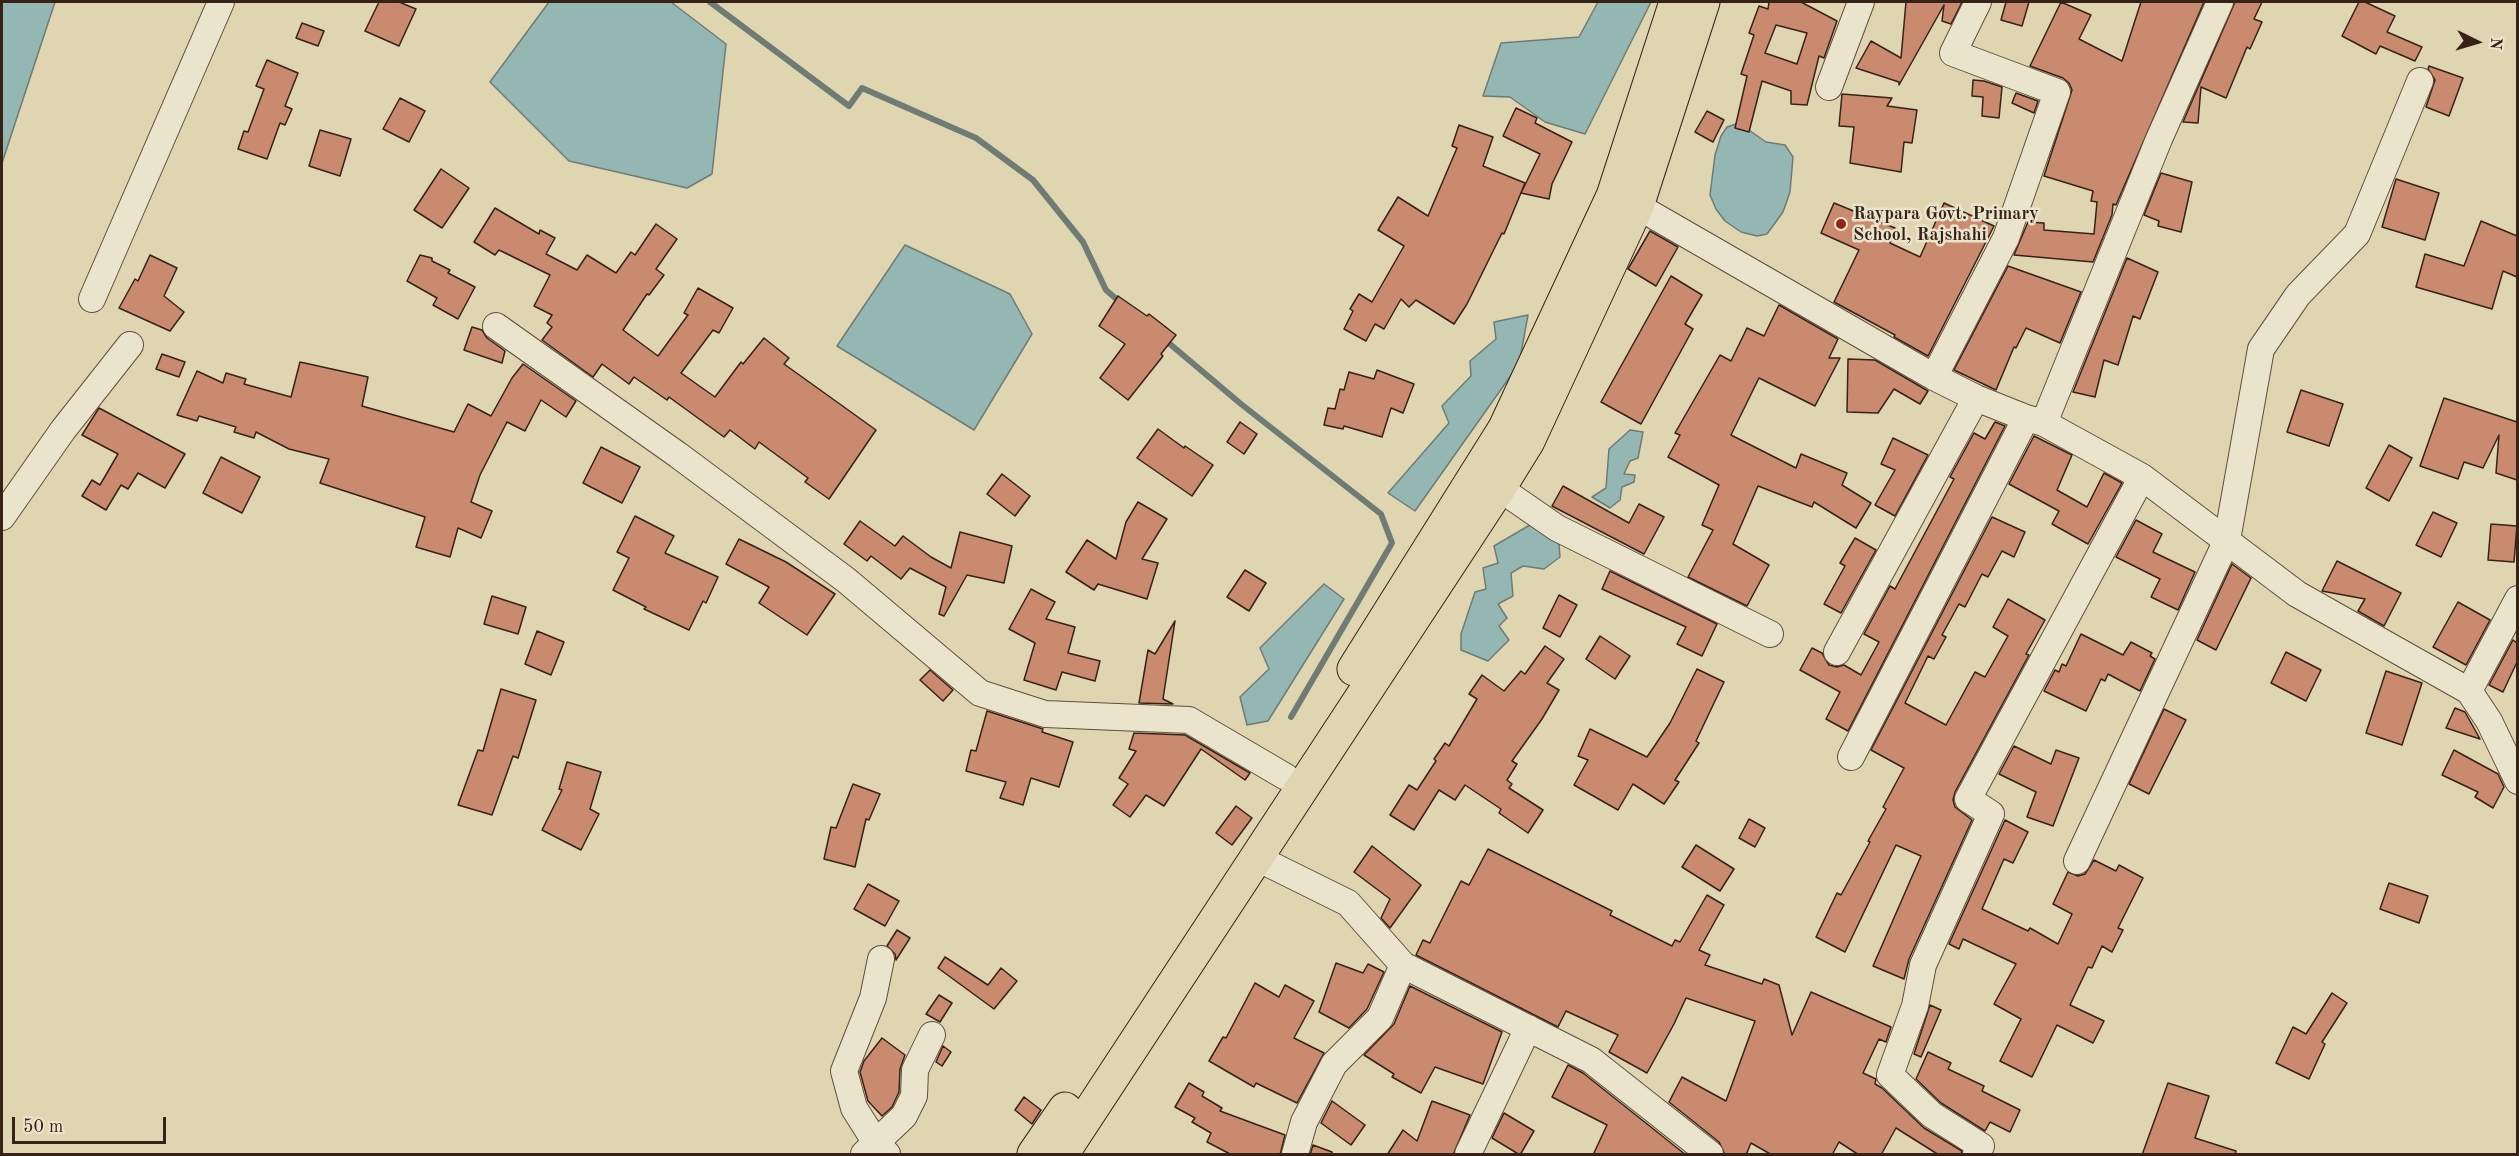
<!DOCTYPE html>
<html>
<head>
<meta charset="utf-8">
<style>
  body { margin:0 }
  #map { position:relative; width:2519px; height:1156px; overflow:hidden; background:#dfd5b0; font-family:"Old Standard TT",serif }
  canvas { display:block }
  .frame { position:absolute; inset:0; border:3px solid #362217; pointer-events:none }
  .north { position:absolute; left:2447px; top:12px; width:60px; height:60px; -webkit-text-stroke:4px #eae4cc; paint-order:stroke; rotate:95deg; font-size:16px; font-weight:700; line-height:24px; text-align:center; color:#362217 }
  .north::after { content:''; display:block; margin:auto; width:21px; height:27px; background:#362217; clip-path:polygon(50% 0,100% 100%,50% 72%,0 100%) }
  .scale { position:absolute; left:12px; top:1117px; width:154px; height:27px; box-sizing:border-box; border:3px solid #362217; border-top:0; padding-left:8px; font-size:18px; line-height:21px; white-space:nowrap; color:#362217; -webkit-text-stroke:4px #eae4cc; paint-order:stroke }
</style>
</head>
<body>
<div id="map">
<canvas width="2519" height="1156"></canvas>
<div class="frame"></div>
<div class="north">N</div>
<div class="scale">50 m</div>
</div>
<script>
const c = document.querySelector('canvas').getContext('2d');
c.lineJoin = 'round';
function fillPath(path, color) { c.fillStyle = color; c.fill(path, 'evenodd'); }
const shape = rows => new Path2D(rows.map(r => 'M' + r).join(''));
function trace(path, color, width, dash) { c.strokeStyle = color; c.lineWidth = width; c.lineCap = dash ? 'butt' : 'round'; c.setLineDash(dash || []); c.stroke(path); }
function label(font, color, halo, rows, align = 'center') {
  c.font = font + ' "Old Standard TT",serif'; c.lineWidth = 5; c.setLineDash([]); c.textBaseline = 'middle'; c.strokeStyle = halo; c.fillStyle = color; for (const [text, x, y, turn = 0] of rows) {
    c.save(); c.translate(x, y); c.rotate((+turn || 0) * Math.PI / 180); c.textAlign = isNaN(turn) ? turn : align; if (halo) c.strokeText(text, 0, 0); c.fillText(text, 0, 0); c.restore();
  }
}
const water = shape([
  [2,2,55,2,2,163,2,2],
  [549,2,671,2,726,44,712,174,687,188,569,161,490,82,549,2],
  [1598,2,1651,2,1585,134,1545,122,1510,97,1483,96,1501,43,1579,37,1598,2],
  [1736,124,1746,128,1766,142,1785,145,1793,157,1790,192,1783,212,1767,234,1757,236,1741,232,1725,221,1716,209,1710,195,1715,155,1721,136,1727,127,1736,124],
  [905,245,1010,294,1032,334,974,430,837,346,905,245],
  [1528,315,1519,364,1415,511,1388,493,1449,423,1442,406,1471,376,1470,361,1496,339,1494,322,1528,315],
  [1630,430,1643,432,1638,458,1630,461,1624,474,1635,475,1634,482,1622,487,1620,500,1610,508,1592,497,1606,488,1609,449,1630,430],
  [1535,522,1558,533,1560,557,1544,569,1523,566,1511,573,1513,596,1498,604,1507,618,1499,626,1509,640,1488,661,1461,650,1461,634,1475,592,1486,589,1483,568,1498,563,1494,546,1535,522],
  [1324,584,1344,599,1268,721,1247,725,1240,697,1269,669,1260,648,1324,584]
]);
fillPath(water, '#95b7b3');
trace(water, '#6f7b75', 1.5);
trace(shape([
  [710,2,849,106,862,88,976,138,1033,180,1083,242,1106,290,1121,303],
  [1164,339,1241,404,1381,514,1392,543,1291,717]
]), '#6f7b75', 6);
const building = shape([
  [379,2,399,2,416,9,399,46,365,31,379,2],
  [1769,2,1801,2,1837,21,1824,58,1819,56,1807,105,1791,104,1791,91,1762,81,1749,132,1735,128,1747,76,1741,74,1754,35,1749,33,1759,6,1768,9,1769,2],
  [1776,25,1807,33,1797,64,1765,53,1776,25],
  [1906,2,1962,2,1951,24,1942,21,1944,5,1899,85,1899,82,1856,68,1871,41,1901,58,1906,2],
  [2006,2,2029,2,2022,26,2001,20,2006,2],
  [2061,2,2091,15,2079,39,2122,61,2141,2,2204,2,2116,205,2113,204,2112,215,2093,262,2014,255,2028,222,2044,223,2044,230,2094,234,2097,202,2091,201,2093,191,2044,176,2072,90,2069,83,2063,78,2030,66,2061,2],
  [2235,2,2262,2,2254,19,2262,22,2250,49,2247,47,2226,98,2201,87,2198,123,2183,122,2235,2],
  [2359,2,2365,2,2395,16,2387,32,2422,47,2415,61,2380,46,2376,54,2342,36,2359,2],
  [302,23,324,31,318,46,296,38,302,23],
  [267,60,298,73,285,106,292,109,285,125,280,123,267,159,238,149,244,131,248,132,264,89,256,86,267,60],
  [2429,66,2463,78,2449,116,2426,107,2435,80,2428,69,2429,66],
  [1973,80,1984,81,2002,87,1999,118,1982,116,1983,97,1972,96,1973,80],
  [2016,93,2038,101,2034,113,2012,103,2016,93],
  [1842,94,1892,98,1887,106,1917,110,1912,143,1904,142,1901,172,1850,163,1854,127,1839,126,1842,94],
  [400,98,425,111,409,142,383,129,400,98],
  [1516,108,1537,118,1535,123,1572,142,1552,184,1549,199,1521,193,1540,154,1503,136,1516,108],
  [1707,111,1724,120,1713,142,1695,132,1707,111],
  [1459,125,1493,137,1483,166,1525,183,1504,234,1502,233,1467,304,1454,324,1416,300,1409,307,1401,299,1384,329,1375,324,1366,341,1344,329,1353,311,1350,309,1359,294,1372,302,1404,246,1378,230,1398,197,1428,216,1457,148,1452,146,1459,125],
  [320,130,351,139,340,176,309,166,320,130],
  [441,169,469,188,442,228,414,210,441,169],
  [2161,173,2192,182,2181,232,2158,226,2159,221,2144,215,2161,173],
  [2396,179,2439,193,2425,240,2382,227,2396,179],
  [1834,203,1895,228,1890,243,1920,257,1944,203,1994,226,1928,356,1894,337,1895,335,1834,302,1859,250,1821,233,1834,203],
  [495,208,539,234,540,230,555,238,546,254,577,270,587,255,616,273,631,252,635,255,656,224,677,239,656,269,664,275,649,295,647,294,623,330,658,356,688,315,684,313,698,288,733,308,719,333,713,330,681,373,715,397,741,362,743,364,764,338,789,358,784,364,876,430,829,499,805,482,808,478,759,442,755,449,730,430,724,437,669,397,667,400,634,377,629,384,602,364,593,377,542,340,552,327,547,323,552,315,534,306,550,275,499,250,495,255,474,242,495,208],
  [2481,221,2517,236,2517,277,2503,271,2492,309,2416,287,2425,254,2464,266,2481,221],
  [1650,231,1678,247,1656,286,1628,269,1650,231],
  [150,255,177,268,164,296,184,312,170,331,119,308,135,279,138,281,150,255],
  [420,255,432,258,432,261,450,270,448,273,475,287,458,319,433,305,437,298,407,281,420,255],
  [2127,258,2158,272,2140,319,2133,316,2118,365,2104,360,2095,397,2073,392,2127,258],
  [2008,266,2081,292,2060,343,2026,328,2016,348,2014,347,1996,390,1954,370,2008,266],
  [1671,276,1702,295,1685,324,1693,329,1641,424,1601,402,1671,276],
  [1118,296,1147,316,1149,314,1176,335,1161,354,1163,356,1128,400,1100,378,1125,344,1099,326,1118,296],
  [1779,305,1838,339,1829,358,1840,358,1815,406,1759,378,1731,435,1796,468,1801,454,1847,473,1842,485,1871,503,1856,528,1814,502,1812,507,1758,486,1733,544,1769,565,1747,606,1688,577,1713,530,1702,525,1719,485,1668,457,1680,435,1675,433,1720,355,1731,361,1747,328,1764,336,1779,305],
  [472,327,482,330,487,338,505,351,502,363,464,350,472,327],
  [162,354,185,362,179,377,156,369,162,354],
  [1848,359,1875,360,1928,391,1920,404,1894,389,1878,413,1847,412,1848,359],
  [300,362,368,377,362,406,454,432,468,404,491,416,512,378,523,364,576,401,566,417,541,400,525,431,507,422,480,475,471,502,492,511,481,538,458,528,450,557,416,547,425,517,320,483,329,459,289,449,256,432,254,438,234,432,236,427,199,416,197,421,177,415,197,371,223,383,226,373,246,379,244,384,291,397,300,362],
  [1377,370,1414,384,1403,413,1391,408,1382,437,1344,426,1343,429,1324,425,1328,408,1335,409,1340,389,1344,390,1349,372,1374,379,1377,370],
  [2301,390,2343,404,2329,446,2287,432,2301,390],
  [2444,398,2517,422,2517,480,2496,473,2499,435,2483,468,2464,462,2458,479,2420,466,2444,398],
  [99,408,185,454,165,488,138,473,128,489,121,485,106,510,82,496,92,480,100,485,118,454,82,435,99,408],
  [1240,422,1257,434,1244,454,1227,442,1240,422],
  [1995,422,2005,426,1848,731,1826,719,1840,692,1800,670,1812,648,1822,653,1829,665,1837,667,1844,665,1861,675,1879,642,1864,634,1890,586,1895,589,1954,479,1950,477,1974,433,1985,439,1995,422],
  [1158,429,1184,448,1185,446,1213,465,1192,496,1137,458,1158,429],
  [2034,436,2072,455,2057,490,2087,507,2104,473,2122,483,2088,544,2052,524,2059,511,2009,484,2034,436],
  [1893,438,1928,455,1895,516,1875,505,1895,470,1881,464,1893,438],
  [2389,445,2412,458,2389,501,2366,488,2389,445],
  [601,447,640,467,622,503,583,483,601,447],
  [221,457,260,477,242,513,203,493,221,457],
  [1002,474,1030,496,1015,516,987,494,1002,474],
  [1563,486,1629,523,1639,504,1664,517,1644,554,1552,506,1563,486],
  [1138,502,1167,519,1142,559,1158,563,1147,599,1098,584,1094,590,1066,572,1087,540,1116,559,1126,522,1138,502],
  [2433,512,2457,523,2441,557,2416,545,2433,512],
  [635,516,674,536,665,553,718,577,706,603,703,601,689,630,644,609,646,607,613,590,629,558,617,552,635,516],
  [1992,517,2025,532,2014,557,2002,551,1988,577,1982,574,1965,607,1959,604,1942,635,1946,637,1934,659,1928,656,1905,703,1946,725,1975,672,1985,677,2008,636,1993,627,2008,599,2045,620,2026,654,2029,655,1955,792,1953,800,1955,807,1972,820,1909,959,1904,979,1873,966,1921,856,1896,845,1845,952,1816,937,1837,893,1841,895,1870,842,1868,841,1886,809,1883,807,1904,768,1871,750,1992,517],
  [2136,520,2162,534,2153,552,2195,572,2178,610,2151,597,2160,579,2116,557,2136,520],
  [860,521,895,546,903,536,931,557,951,568,960,532,1012,546,1004,583,967,575,944,616,939,614,946,587,910,568,901,579,871,556,867,561,844,544,860,521],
  [2491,524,2517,526,2514,562,2488,560,2491,524],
  [1855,538,1876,550,1841,613,1824,604,1845,566,1840,563,1855,538],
  [739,539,786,562,835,594,807,635,759,603,769,587,726,564,739,539],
  [2337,561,2401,593,2384,626,2358,611,2365,599,2322,591,2337,561],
  [2232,564,2251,578,2216,650,2197,640,2232,564],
  [1245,570,1266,583,1249,611,1227,597,1245,570],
  [1610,571,1717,624,1702,656,1677,644,1686,627,1602,589,1610,571],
  [1031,589,1055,602,1046,619,1075,627,1068,653,1100,661,1095,681,1062,672,1056,690,1024,680,1035,643,1009,629,1031,589],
  [1559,595,1577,605,1560,637,1543,628,1559,595],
  [492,596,526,607,518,634,484,624,492,596],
  [2458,602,2490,620,2466,665,2433,647,2458,602],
  [1175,621,1163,699,1173,704,1139,703,1148,650,1155,654,1175,621],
  [537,631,564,642,551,675,525,664,537,631],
  [2081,634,2123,655,2131,642,2152,653,2150,656,2155,659,2140,691,2108,674,2105,681,2101,679,2086,711,2044,691,2055,670,2059,672,2062,664,2066,666,2081,634],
  [1600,636,1630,656,1615,679,1586,659,1600,636],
  [2513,640,2517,643,2517,662,2503,692,2489,685,2513,640],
  [1545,646,1564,659,1547,683,1559,690,1542,719,1512,761,1517,764,1507,780,1512,784,1509,788,1543,810,1528,833,1499,813,1501,809,1465,785,1455,800,1439,790,1414,830,1390,815,1409,785,1417,790,1436,761,1434,759,1445,743,1449,746,1477,699,1469,694,1482,675,1504,691,1521,671,1525,674,1545,646],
  [2286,652,2321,670,2306,701,2271,683,2286,652],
  [1697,669,1724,682,1696,741,1699,743,1675,780,1679,782,1664,804,1633,784,1618,810,1574,785,1588,760,1578,756,1590,729,1647,757,1670,723,1697,669],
  [930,670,953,690,943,701,920,680,930,670],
  [2386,671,2422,683,2402,745,2366,733,2386,671],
  [501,689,536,700,518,758,513,756,492,815,458,805,478,750,483,751,501,689],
  [2455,708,2465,712,2480,739,2446,728,2455,708],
  [2164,709,2186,720,2149,794,2129,784,2164,709],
  [987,711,1043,729,1042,732,1073,742,1059,787,1031,778,1023,805,1000,798,1006,782,966,771,971,750,976,751,987,711],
  [1134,733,1185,735,1250,773,1245,780,1201,749,1164,806,1146,795,1130,817,1113,805,1128,784,1119,778,1136,751,1129,749,1134,733],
  [2014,746,2051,764,2056,750,2079,758,2053,826,2027,817,2036,792,1999,774,2014,746],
  [2454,750,2498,774,2504,787,2493,808,2475,797,2478,792,2442,775,2454,750],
  [567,762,601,772,590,809,599,814,581,850,542,830,562,790,559,789,567,762],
  [853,784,880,794,869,820,866,819,855,867,824,859,831,827,836,828,853,784],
  [1236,806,1252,818,1232,845,1216,833,1236,806],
  [1749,819,1765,828,1755,847,1739,838,1749,819],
  [2005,820,2028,832,2013,863,2004,859,1982,909,2028,931,2030,928,2058,944,2072,914,2053,904,2068,872,2078,876,2085,874,2094,860,2116,871,2119,865,2143,878,2118,928,2123,930,2112,952,2102,946,2092,968,2088,967,2070,1005,2104,1021,2093,1043,2057,1025,2032,1077,2000,1061,2021,1019,1994,1004,2016,964,1963,939,1959,949,1949,944,2005,820],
  [1696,845,1734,869,1720,891,1682,867,1696,845],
  [1372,846,1421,885,1390,928,1381,918,1390,899,1354,872,1372,846],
  [1488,849,1612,911,1610,915,1672,946,1675,940,1680,942,1707,895,1724,905,1699,950,1710,955,1705,965,1762,984,1764,979,1779,985,1792,1035,1811,992,1891,1027,1886,1042,1879,1039,1863,1073,1876,1079,1875,1084,1882,1088,1924,1128,1962,1151,1961,1155,1939,1155,1896,1128,1881,1155,1859,1155,1839,1142,1832,1155,1772,1155,1751,1143,1746,1155,1725,1155,1719,1142,1669,1102,1682,1077,1726,1101,1755,1021,1686,998,1674,1024,1647,1073,1609,1052,1618,1035,1566,1011,1558,1027,1416,955,1423,940,1430,943,1461,881,1469,885,1488,849],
  [2389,883,2428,896,2419,923,2380,909,2389,883],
  [868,884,899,901,885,926,854,909,868,884],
  [897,930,910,938,896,960,895,954,887,946,897,930],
  [945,957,988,985,1001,968,1017,981,994,1009,938,968,945,957],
  [1336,963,1363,973,1368,964,1384,972,1367,1009,1349,1028,1319,1012,1336,963],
  [1255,983,1279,997,1285,985,1314,1001,1294,1038,1324,1053,1297,1103,1256,1083,1254,1087,1209,1061,1223,1037,1226,1038,1255,983],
  [1410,986,1502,1032,1483,1084,1435,1067,1421,1093,1392,1077,1394,1074,1364,1055,1394,1024,1410,986],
  [2332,993,2347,1003,2322,1042,2325,1044,2309,1079,2276,1063,2293,1027,2306,1034,2332,993],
  [939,995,952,1003,940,1022,926,1014,939,995],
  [1930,1005,1941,1010,1921,1057,1914,1054,1930,1005],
  [882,1038,905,1055,900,1069,899,1092,892,1107,882,1116,868,1101,860,1072,864,1061,882,1038],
  [943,1046,951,1052,942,1066,936,1062,943,1046],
  [1928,1052,1951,1063,1948,1069,1984,1086,1982,1091,2020,1110,2010,1132,1990,1122,1985,1131,1941,1103,1916,1079,1928,1052],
  [1568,1065,1583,1073,1686,1155,1593,1155,1607,1125,1552,1097,1568,1065],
  [1189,1083,1204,1092,1202,1096,1222,1108,1220,1111,1285,1135,1280,1155,1232,1155,1207,1142,1211,1133,1192,1122,1195,1118,1175,1107,1189,1083],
  [2168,1083,2209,1096,2195,1138,2236,1151,2235,1155,2142,1155,2168,1083],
  [1024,1097,1041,1110,1032,1124,1015,1110,1024,1097],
  [1332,1101,1365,1125,1351,1145,1321,1123,1332,1101],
  [1432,1101,1470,1115,1453,1155,1387,1155,1403,1130,1417,1141,1432,1101],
  [1504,1113,1534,1131,1520,1155,1492,1138,1504,1113],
  [1313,1145,1332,1152,1332,1155,1310,1155,1313,1145]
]);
fillPath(building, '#ca8a6f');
trace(building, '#362217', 1.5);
const street = shape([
  [1829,87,1861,2],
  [1637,206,1934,377,1976,398,2026,418,2044,423,2142,477,2297,594,2469,691,2489,721,2518,781],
  [92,299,221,2],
  [496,326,678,455,846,580,980,693,1045,714,1189,720,1286,777],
  [1934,377,2006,238,2057,92,1953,53,1978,2],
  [2044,423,2159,139,2220,2],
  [1499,488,1557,528,1770,634],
  [2,517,63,430,130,345],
  [1837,652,1976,398],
  [2469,691,2518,599],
  [1851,757,2026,418],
  [1257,858,1348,903,1403,965,1591,1060,1710,1154],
  [2077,861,2227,540,2261,349,2298,295,2357,234,2420,81],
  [881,959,873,998,844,1071,854,1108,876,1143,887,1154],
  [864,1154,904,1116,914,1096,915,1070,932,1035],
  [1295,1154,1304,1122,1334,1064,1380,1018,1403,965],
  [1468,1154,1528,1028],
  [1976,1154,1981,1146,1932,1115,1890,1075,1915,1006,1923,965,1991,814,1968,799,2142,477]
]);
const highway = shape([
  [1354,669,1505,428,1613,196,1676,2],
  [1034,1154,1065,1109],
  [1062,1154,1499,488,1528,441,1637,206,1703,2]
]);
trace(street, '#604f3d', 28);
trace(highway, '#362217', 35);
trace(street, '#eae4cc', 26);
trace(highway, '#dfd5b0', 33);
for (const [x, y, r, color] of [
  [1841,224,6,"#8f2418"]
]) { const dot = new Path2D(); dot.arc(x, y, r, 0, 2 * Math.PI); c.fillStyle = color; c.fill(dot); trace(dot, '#eae4cc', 2); }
label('bold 18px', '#362217', '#eae4cc', [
  ["Raypara Govt. Primary",1853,214],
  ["School, Rajshahi",1853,235]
], 'left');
</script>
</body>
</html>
